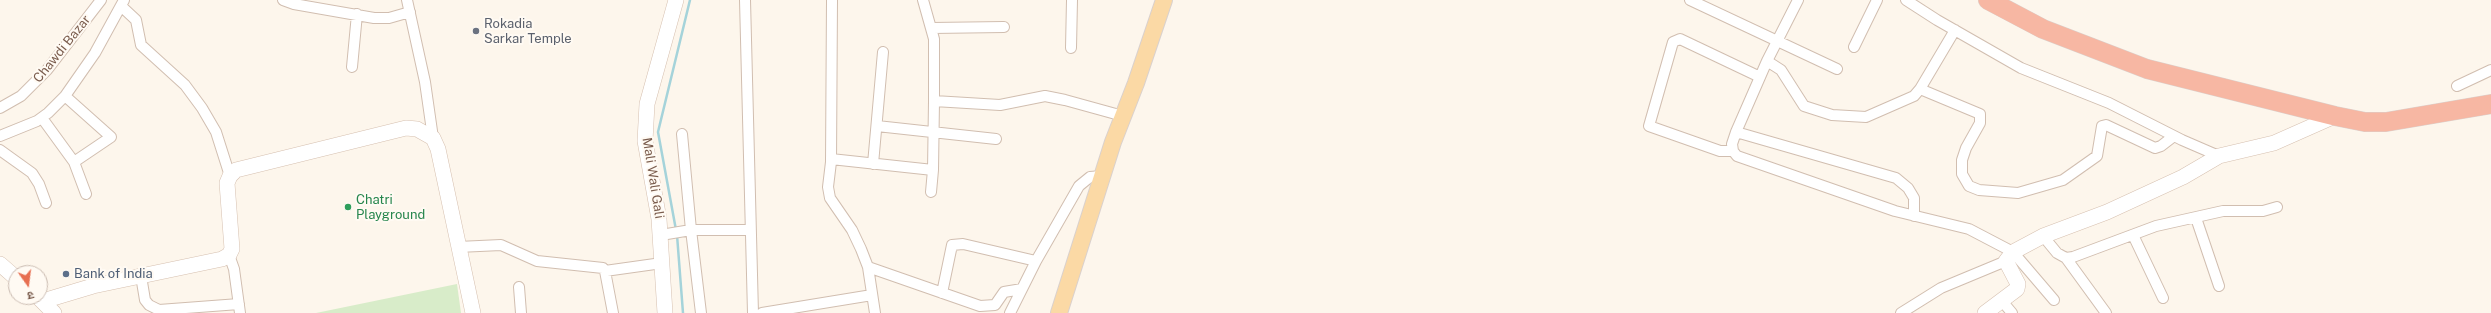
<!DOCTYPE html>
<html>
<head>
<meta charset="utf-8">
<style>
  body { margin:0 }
  #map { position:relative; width:2491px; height:313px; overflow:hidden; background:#fdf6ec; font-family:"Public Sans","Noto Sans Devanagari",sans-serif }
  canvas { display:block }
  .north { position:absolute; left:8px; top:265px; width:40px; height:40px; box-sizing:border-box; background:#fffaf3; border:1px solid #cabbb1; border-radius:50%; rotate:166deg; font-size:11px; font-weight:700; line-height:16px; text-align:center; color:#7a5c4d }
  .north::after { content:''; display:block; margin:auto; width:14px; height:18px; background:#e76f51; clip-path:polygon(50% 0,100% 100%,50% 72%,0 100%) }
</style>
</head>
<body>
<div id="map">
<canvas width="2491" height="313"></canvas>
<div class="north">उ</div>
</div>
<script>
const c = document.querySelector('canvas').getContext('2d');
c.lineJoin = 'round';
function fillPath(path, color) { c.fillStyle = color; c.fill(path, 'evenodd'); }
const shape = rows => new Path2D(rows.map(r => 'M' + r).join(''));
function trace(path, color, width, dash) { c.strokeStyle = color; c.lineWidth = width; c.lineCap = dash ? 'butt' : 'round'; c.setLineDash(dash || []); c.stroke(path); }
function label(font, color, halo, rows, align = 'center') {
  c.font = font + ' "Public Sans",sans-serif'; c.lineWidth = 4; c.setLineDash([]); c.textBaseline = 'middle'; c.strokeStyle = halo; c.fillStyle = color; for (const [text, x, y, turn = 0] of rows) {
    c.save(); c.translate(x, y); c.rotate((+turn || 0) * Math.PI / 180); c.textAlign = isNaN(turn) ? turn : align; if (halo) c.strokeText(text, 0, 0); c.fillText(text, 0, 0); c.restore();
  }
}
fillPath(shape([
  [457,284,461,313,316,313]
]), '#d8ecc9');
trace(shape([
  [676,230,658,132,690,0],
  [677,235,683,313]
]), '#a5d3da', 2.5);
const street = shape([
  [283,0,294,4,374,18,389,18,410,12],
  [407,0,425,82,433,138],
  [745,0,753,313],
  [832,0,831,162,828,187,830,198,852,230,861,249,868,267,875,313],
  [923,0,934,39,934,101],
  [1690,0,1837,69],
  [1798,0,1767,61,1736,132,1732,144,1733,151,1737,156,1895,211,1969,229,2013,252,2054,300],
  [1906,0,1937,20,2021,68,2109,103,2182,140,2219,156],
  [121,6,136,20,141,45,185,85,202,108,216,132,230,176],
  [932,28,1004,27],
  [1854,47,1877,0],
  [1071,48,1072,0],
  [1767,61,1781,70,1804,106,1832,115,1866,117,1914,96,1920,89,1955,30],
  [352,67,357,14],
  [2457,86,2491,70],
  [1920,89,1980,114,1980,123,1966,148,1962,160,1962,174,1969,186,1979,190,2018,193,2063,180,2097,156,2102,126,2106,125,2155,148,2161,146,2174,136],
  [65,96,111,137,74,162],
  [0,108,21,96,47,70,101,0],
  [42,118,74,162,86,194],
  [877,126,996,139],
  [1736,132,1896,178,1908,188,1914,198,1914,216],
  [682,134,691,230,750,230],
  [0,136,37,121,48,113,65,96,95,53,124,0],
  [0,150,32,173,39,184,46,203],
  [1733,151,1720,151,1649,126,1673,42,1680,39,1760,77],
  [831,159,933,170,934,101,1000,105,1045,96,1065,100,1123,116],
  [873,164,883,52],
  [931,192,933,170],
  [2196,218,2219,286],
  [661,235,691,230,701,313],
  [2133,235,2163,298],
  [2043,236,2057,253,2066,258,2073,257,2156,226,2223,211,2263,211,2277,207],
  [458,247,501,245,537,261,603,268,605,271,613,313],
  [229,255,234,269,240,313],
  [2066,258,2106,313],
  [868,267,980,306,995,305,1004,292,1022,289],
  [605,271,662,263],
  [141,276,145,300,149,305,159,310,239,304],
  [519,287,521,313],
  [942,293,952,245,963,244,1036,261],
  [2002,301,2012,313],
  [762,313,872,295],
  [1010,313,1036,261,1079,186,1090,177,1102,176],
  [1901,313,1941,288,2006,261]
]);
const secondary = shape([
  [0,264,16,278],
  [38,297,54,313],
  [43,301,93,286,222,259,229,255,232,249,227,183,230,176,236,170,406,128,417,129,433,138,438,149,473,313],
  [665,313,659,219,645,141,647,104,676,0],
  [1985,313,2017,289,2018,284,2006,261,2013,252,2043,236,2107,212,2183,177,2219,156,2274,143,2335,116]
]);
const primary = shape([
  [1059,313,1113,142,1136,83,1164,0]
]);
const highway = shape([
  [1988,0,2043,29,2147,69,2335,116,2365,122,2386,122,2491,104]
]);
trace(street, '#d1beb0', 12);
trace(secondary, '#d6c0b0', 16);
trace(primary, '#dad1cd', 18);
trace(highway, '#dad1cd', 20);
trace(street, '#fff', 10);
trace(secondary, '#fff', 15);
trace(primary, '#fbd9a5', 16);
trace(highway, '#f7b7a3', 19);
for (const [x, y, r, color] of [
  [476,31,4,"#6b7280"],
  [348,207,4,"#2e9e5b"],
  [66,274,4,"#5c6f8a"]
]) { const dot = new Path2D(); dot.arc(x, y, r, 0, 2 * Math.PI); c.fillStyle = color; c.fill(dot); trace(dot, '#fffaf3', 1.5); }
label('13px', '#5b616d', '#fffaf3', [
  ["Rokadia",484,24],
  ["Sarkar Temple",484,39]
], 'left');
label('13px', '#7a5c4d', '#fffaf3', [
  ["Chawdi Bazar",62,49,-51],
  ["Mali Wali Gali",653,178,81]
]);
label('13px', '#27864d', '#fffaf3', [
  ["Chatri",356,200],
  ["Playground",356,215]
], 'left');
label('13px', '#4e5e75', '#fffaf3', [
  ["Bank of India",74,274]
], 'left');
</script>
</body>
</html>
